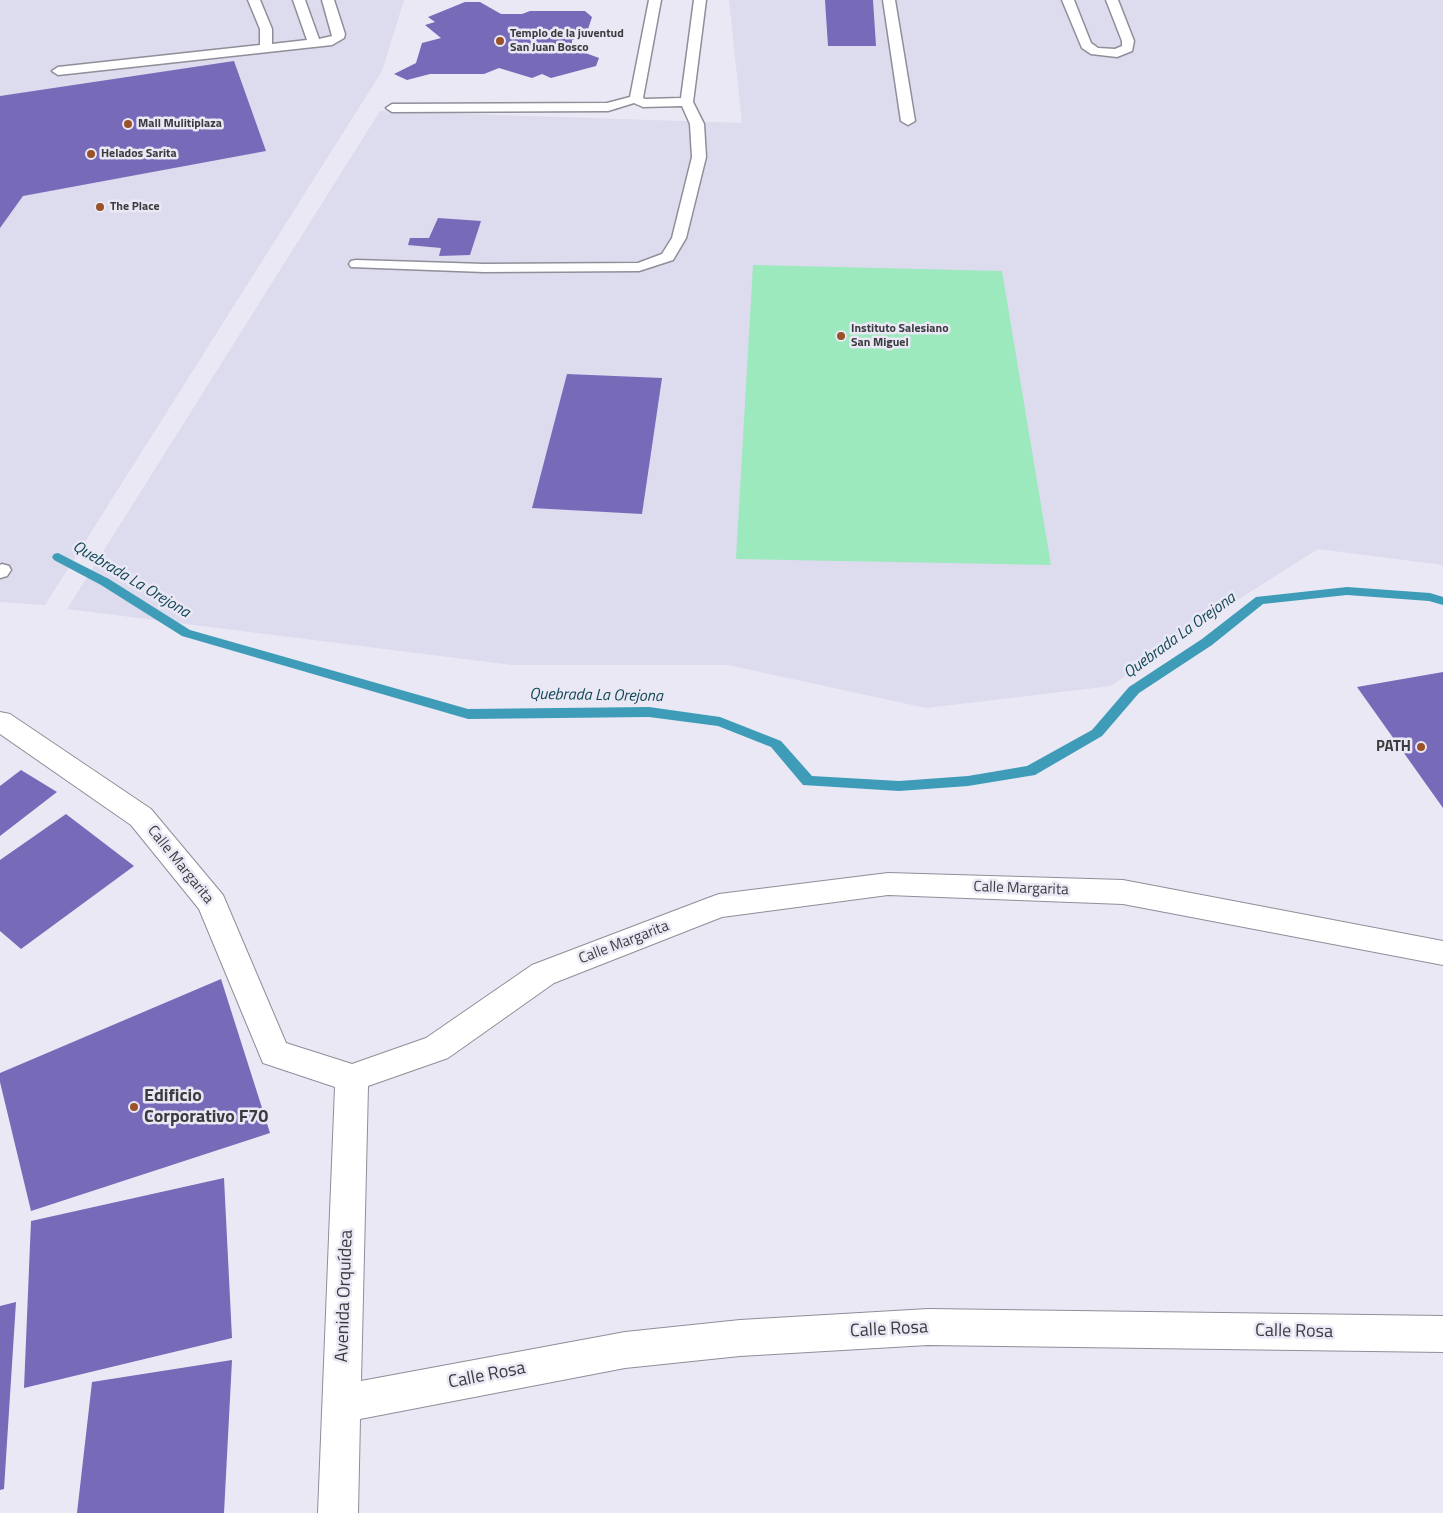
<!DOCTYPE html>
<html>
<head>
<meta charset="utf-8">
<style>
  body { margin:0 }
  canvas { display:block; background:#e9e8f4 }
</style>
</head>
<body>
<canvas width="1443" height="1513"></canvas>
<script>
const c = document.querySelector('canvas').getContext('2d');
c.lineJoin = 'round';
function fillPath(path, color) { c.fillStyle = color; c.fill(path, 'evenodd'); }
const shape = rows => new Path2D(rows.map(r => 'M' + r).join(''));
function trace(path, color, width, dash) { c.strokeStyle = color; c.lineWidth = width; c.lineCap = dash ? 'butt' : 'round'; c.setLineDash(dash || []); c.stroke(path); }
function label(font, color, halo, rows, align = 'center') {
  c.font = font + ' "Titillium Web",sans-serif'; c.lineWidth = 5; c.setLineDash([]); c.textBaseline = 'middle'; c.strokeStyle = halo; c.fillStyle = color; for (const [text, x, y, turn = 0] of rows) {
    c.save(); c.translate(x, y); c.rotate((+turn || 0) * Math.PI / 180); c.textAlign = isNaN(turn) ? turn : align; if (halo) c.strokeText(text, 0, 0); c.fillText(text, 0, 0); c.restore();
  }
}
fillPath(shape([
  [0,0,404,0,382,71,45,605,0,602],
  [729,0,1443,0,1443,565,1318,549,1223,609,1111,686,926,708,728,665,512,665,67,609,380,111,742,123]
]), '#dddbee');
fillPath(shape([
  [753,265,1002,271,1051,565,736,559]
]), '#9ce9bd');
fillPath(shape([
  [58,553,109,579,190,630,468,709,649,707,720,717,781,741,812,776,899,781,968,776,1027,766,1092,730,1129,687,1202,639,1256,597,1347,587,1430,593,1443,597,1443,605,1429,601,1347,595,1263,604,1212,645,1139,693,1102,736,1035,775,968,786,899,791,803,785,771,747,718,726,649,717,468,719,182,636,101,585,54,560,52,557,54,554,58,553]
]), '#3f9cb8');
fillPath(shape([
  [825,0,873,0,876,46,828,46],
  [465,2,480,2,501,14,522,14,530,11,585,11,592,17,586,35,572,40,572,48,599,58,596,66,551,78,542,74,532,78,499,68,484,74,430,74,407,80,394,74,416,63,422,43,441,38,425,25,435,22,428,17],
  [234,61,266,151,23,196,0,228,0,96],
  [438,218,481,221,470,255,439,256,441,248,408,245,410,238,429,238],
  [567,374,662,378,642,514,532,508],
  [1443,672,1443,808,1357,687],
  [21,770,57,792,0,836,0,786],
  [66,814,134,866,21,949,0,931,0,860],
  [221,979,270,1133,31,1211,0,1082,0,1073],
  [224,1178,232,1338,24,1388,31,1221],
  [16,1302,4,1489,0,1490,0,1306],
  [232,1360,224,1513,77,1513,92,1382]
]), '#776ab9');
const lane = shape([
  [248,0,260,0,272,29,272,44,307,40,293,0,305,0,319,39,332,36,322,0,334,0,345,34,344,38,332,45,58,75,52,71,58,67,260,45,260,29,248,0],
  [649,0,661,0,643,98,645,99,681,98,694,0,706,0,693,102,704,124,706,157,686,238,673,260,639,271,484,272,351,267,349,264,351,261,356,260,484,264,638,263,662,254,672,238,692,157,690,124,682,106,643,107,634,103,608,111,392,112,386,108,392,104,607,103,630,97,649,0],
  [883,0,895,0,915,121,908,125,901,121,883,0],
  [1062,0,1074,0,1091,43,1098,48,1115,49,1122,46,1122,41,1106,0,1118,0,1134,41,1132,51,1117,57,1091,54,1082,48,1062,0],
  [2,564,9,566,11,570,7,576,0,578,0,565,2,564]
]);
const street = shape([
  [0,712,10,714,151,809,223,895,286,1043,352,1064,426,1038,532,965,708,898,719,894,888,873,1123,880,1443,941,1443,965,1123,904,888,895,722,917,554,983,448,1058,368,1086,361,1381,625,1332,740,1320,928,1309,1443,1316,1443,1352,928,1345,740,1356,625,1368,360,1419,358,1513,318,1513,335,1087,263,1063,199,909,131,825,0,734,0,712]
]);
trace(lane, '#8f8e99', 3);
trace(street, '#8f8e99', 2);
fillPath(lane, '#fff');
fillPath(street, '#fff');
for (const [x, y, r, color] of [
  [500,41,5,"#99522a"],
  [128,124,5,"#99522a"],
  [91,154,5,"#99522a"],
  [100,207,5,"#99522a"],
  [841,336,5,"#99522a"],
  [1421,747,5,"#99522a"],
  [134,1107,5,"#99522a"]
]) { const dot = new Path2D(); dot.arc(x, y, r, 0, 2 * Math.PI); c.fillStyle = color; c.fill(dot); trace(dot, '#e9e8f4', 2); }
label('bold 12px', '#3c3c40', '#e9e8f4', [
  ["Templo de la juventud",510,34],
  ["San Juan Bosco",510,48],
  ["Mall Mulitiplaza",138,124],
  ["Helados Sarita",101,154],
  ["The Place",110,207],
  ["Instituto Salesiano",851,329],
  ["San Miguel",851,343]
], 'left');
label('bold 15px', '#3c3c40', '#e9e8f4', [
  ["PATH",1411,747]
], 'right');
label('15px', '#3c3c40', '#e9e8f4', [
  ["Calle Margarita",180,865,51],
  ["Calle Margarita",1021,889,2],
  ["Calle Margarita",624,943,-21]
]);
label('italic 16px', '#134857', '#e9e8f4', [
  ["Quebrada La Orejona",131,580,31],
  ["Quebrada La Orejona",1180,636,-36],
  ["Quebrada La Orejona",596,696,1]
]);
label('bold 18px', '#3c3c40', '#e9e8f4', [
  ["Edificio",144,1097],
  ["Corporativo F70",144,1118]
], 'left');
label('18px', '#3c3c40', '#e9e8f4', [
  ["Avenida Orquídea",345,1296,-88],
  ["Calle Rosa",889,1330,-3],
  ["Calle Rosa",1294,1332,1],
  ["Calle Rosa",487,1376,-11]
]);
</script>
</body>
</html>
